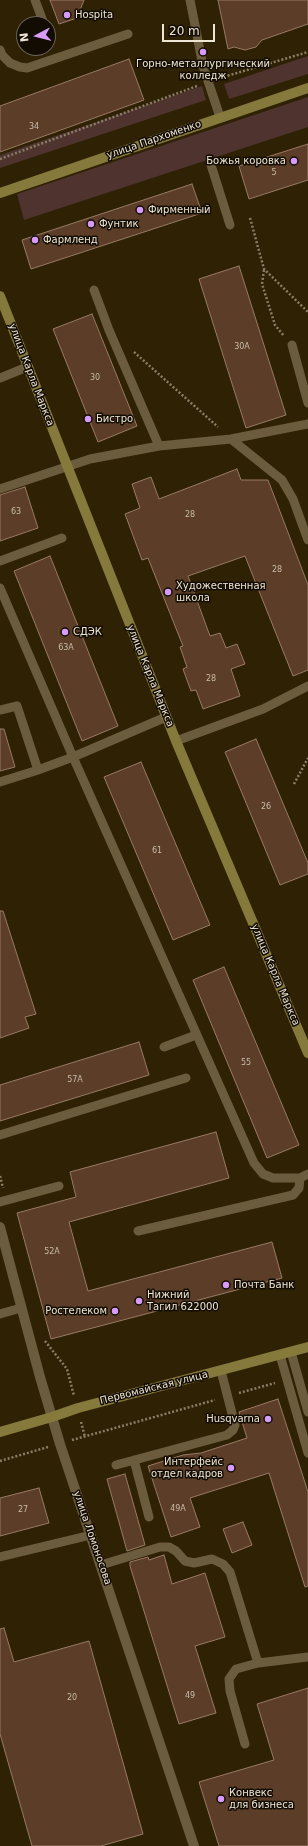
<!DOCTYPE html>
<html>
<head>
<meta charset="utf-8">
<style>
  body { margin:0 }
  #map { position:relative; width:308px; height:1846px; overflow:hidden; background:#2f2104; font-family:"DejaVu Sans",sans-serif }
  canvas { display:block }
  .north { position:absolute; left:16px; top:16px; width:40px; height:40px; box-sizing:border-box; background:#120c03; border:1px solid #6a6357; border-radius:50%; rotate:263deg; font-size:11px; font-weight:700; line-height:16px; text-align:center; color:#eee5d5 }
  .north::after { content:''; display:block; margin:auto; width:14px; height:18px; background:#d79bf9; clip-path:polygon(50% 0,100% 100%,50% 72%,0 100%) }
  .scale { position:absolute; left:162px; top:24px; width:53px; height:18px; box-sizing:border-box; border:2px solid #eee5d5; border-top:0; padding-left:5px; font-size:12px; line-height:14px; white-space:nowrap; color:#eee5d5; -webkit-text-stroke:3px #120c03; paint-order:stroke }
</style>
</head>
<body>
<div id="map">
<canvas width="308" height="1846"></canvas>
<div class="north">N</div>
<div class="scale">20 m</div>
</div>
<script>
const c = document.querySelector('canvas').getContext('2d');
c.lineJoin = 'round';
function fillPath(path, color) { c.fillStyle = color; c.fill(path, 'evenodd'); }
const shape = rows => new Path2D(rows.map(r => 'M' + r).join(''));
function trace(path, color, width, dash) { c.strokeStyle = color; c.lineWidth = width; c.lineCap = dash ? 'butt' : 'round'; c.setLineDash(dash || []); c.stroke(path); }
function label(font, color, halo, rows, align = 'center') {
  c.font = font + ' "DejaVu Sans",sans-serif'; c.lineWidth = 3; c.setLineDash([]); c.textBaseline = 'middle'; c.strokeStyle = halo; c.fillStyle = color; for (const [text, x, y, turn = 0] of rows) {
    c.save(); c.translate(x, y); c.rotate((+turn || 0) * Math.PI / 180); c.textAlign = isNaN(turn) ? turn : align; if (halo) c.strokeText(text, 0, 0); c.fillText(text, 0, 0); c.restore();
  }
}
fillPath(shape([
  [308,56,308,74,229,99,224,84],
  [202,86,206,100,0,168,0,155],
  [308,97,308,127,24,220,17,194]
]), '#4f332e');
const building = shape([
  [50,0,84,0,77,18,59,24,50,0],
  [218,0,308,0,308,24,262,40,256,47,245,50,234,47,228,49,218,0],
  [129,59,144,100,0,152,0,106,129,59],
  [308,144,308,180,249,199,239,166,308,144],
  [192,184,202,213,31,269,22,240,192,184],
  [239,266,286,415,246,428,199,279,239,266],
  [92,314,137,426,98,442,53,329,92,314],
  [237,469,241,480,268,480,308,585,308,670,293,676,245,556,188,576,210,636,220,633,226,648,237,644,245,664,231,669,240,696,203,709,196,690,191,691,183,669,187,667,180,647,183,646,148,558,142,560,125,514,140,508,132,484,151,477,159,499,237,469],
  [25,487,38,528,0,541,0,495,25,487],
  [50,556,118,726,82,741,14,571,50,556],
  [0,729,4,729,15,767,0,771,0,729],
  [256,739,308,863,308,874,280,885,225,752,256,739],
  [141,762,210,925,173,940,104,777,141,762],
  [0,911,3,911,36,1014,25,1017,29,1028,0,1038,0,911],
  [224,967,299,1145,267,1158,193,980,224,967],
  [139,1042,149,1075,0,1121,0,1085,139,1042],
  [216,1132,229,1178,69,1222,88,1291,272,1242,282,1278,51,1339,17,1213,76,1197,70,1172,216,1132],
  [278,1399,308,1492,308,1586,305,1587,269,1473,190,1498,200,1527,171,1537,148,1466,183,1455,201,1453,247,1438,239,1412,278,1399],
  [125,1474,145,1545,127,1551,107,1479,125,1474],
  [39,1488,49,1523,0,1536,0,1498,39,1488],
  [243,1522,252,1545,232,1553,223,1529,243,1522],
  [164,1555,172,1584,205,1573,225,1637,195,1646,216,1713,179,1724,130,1566,130,1562,148,1557,149,1560,164,1555],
  [4,1628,14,1662,89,1641,143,1834,101,1846,32,1846,0,1734,0,1629,4,1628],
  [308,1688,308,1846,219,1846,199,1782,274,1760,257,1704,308,1688]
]);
fillPath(building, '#5b3d28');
trace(building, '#987a65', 1);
trace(shape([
  [220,78,308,52],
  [0,159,197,86],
  [250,218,264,269,308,312],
  [264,270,262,284,275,325,284,336],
  [134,352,218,427],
  [294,784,308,758],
  [0,1176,3,1188],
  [45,1341,67,1369,74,1396],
  [239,1393,275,1383],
  [81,1422,85,1437],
  [72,1440,215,1400],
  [0,1461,48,1447]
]), '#897e67', 2.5, [2, 2]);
trace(shape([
  [35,0,44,24],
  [190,0,203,66,220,117],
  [0,50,2,55,10,63,20,67,27,68,128,34],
  [211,165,230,225],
  [94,290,109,330,159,446],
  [292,345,308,403],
  [0,378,27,367],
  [231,439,282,480,293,499,308,540],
  [0,489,90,459,159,446,231,439,308,424],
  [0,561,62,538],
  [0,588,73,757,254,1163,263,1174,273,1178,300,1178],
  [0,710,17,706,38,770],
  [176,741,263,709,308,686],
  [0,782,38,770,73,757,166,717],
  [164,1047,196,1035],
  [0,1135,186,1078],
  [0,1202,59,1186],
  [138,1231,293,1195,299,1188,300,1178,308,1174],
  [0,1314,21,1308],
  [291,1352,308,1412],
  [280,1355,308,1453],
  [134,1460,149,1517],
  [116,1465,227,1435,233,1430,235,1425,221,1371],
  [0,1557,91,1535],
  [101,1565,160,1547,169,1547,176,1551,185,1561,194,1563,212,1559,223,1564,230,1572,258,1663,236,1669,229,1679,230,1691,245,1744],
  [258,1663,308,1657]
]), '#6c5c3e', 9);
trace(shape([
  [0,1227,40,1377,60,1444,194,1846]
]), '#6c5c3e', 10);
trace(shape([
  [0,193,308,88],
  [0,296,176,741,308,1053],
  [0,1432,52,1417,78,1408,308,1347]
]), '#86793c', 10);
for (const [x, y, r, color] of [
  [67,15,4,"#d79bf9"],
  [203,52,4,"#d79bf9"],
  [294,161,4,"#d79bf9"],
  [140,210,4,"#d79bf9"],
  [91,224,4,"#d79bf9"],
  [35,240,4,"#d79bf9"],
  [88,419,4,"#d79bf9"],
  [168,592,4,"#d79bf9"],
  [65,632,4,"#d79bf9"],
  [226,1285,4,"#d79bf9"],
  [139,1301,4,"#d79bf9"],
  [115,1311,4,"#d79bf9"],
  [268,1419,4,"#d79bf9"],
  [231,1468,4,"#d79bf9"],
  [221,1799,4,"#d79bf9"]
]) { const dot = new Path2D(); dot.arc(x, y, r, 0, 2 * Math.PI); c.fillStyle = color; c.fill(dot); trace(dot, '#120c03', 1.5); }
label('8px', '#c9bbaa', null, [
  ["34",34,127],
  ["5",274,173],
  ["30А",242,347],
  ["30",95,378],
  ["63",16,512],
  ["28",190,515],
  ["28",277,570],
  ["63А",66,648],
  ["28",211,679],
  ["26",266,807],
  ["61",157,851],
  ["55",246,1063],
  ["57А",75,1080],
  ["52А",52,1252],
  ["49А",178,1509],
  ["27",23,1510],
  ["49",190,1696],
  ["20",72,1698]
]);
label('10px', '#eee5d5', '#120c03', [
  ["Hospita",75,15],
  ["Горно-металлургический",203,64,"center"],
  ["колледж",203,76,"center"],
  ["Божья коровка",286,161,"right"],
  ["Фирменный",148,210],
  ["Фунтик",99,224],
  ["Фармленд",43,240],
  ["Бистро",96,419],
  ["Художественная",176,586],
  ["школа",176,598],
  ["СДЭК",73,632],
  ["Почта Банк",234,1285],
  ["Нижний",147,1295],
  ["Тагил 622000",147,1307],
  ["Ростелеком",107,1311,"right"],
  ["Husqvarna",260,1419,"right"],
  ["Интерфейс",223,1462,"right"],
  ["отдел кадров",223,1474,"right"],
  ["Конвекс",229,1793],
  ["для бизнеса",229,1805]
], 'left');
label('10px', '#eee5d5', '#120c03', [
  ["улица Пархоменко",154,140,-19],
  ["улица Карла Маркса",31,375,69],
  ["улица Карла Маркса",150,676,68],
  ["улица Карла Маркса",275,975,67],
  ["Первомайская улица",154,1388,-14],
  ["улица Ломоносова",92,1538,71]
]);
</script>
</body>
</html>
